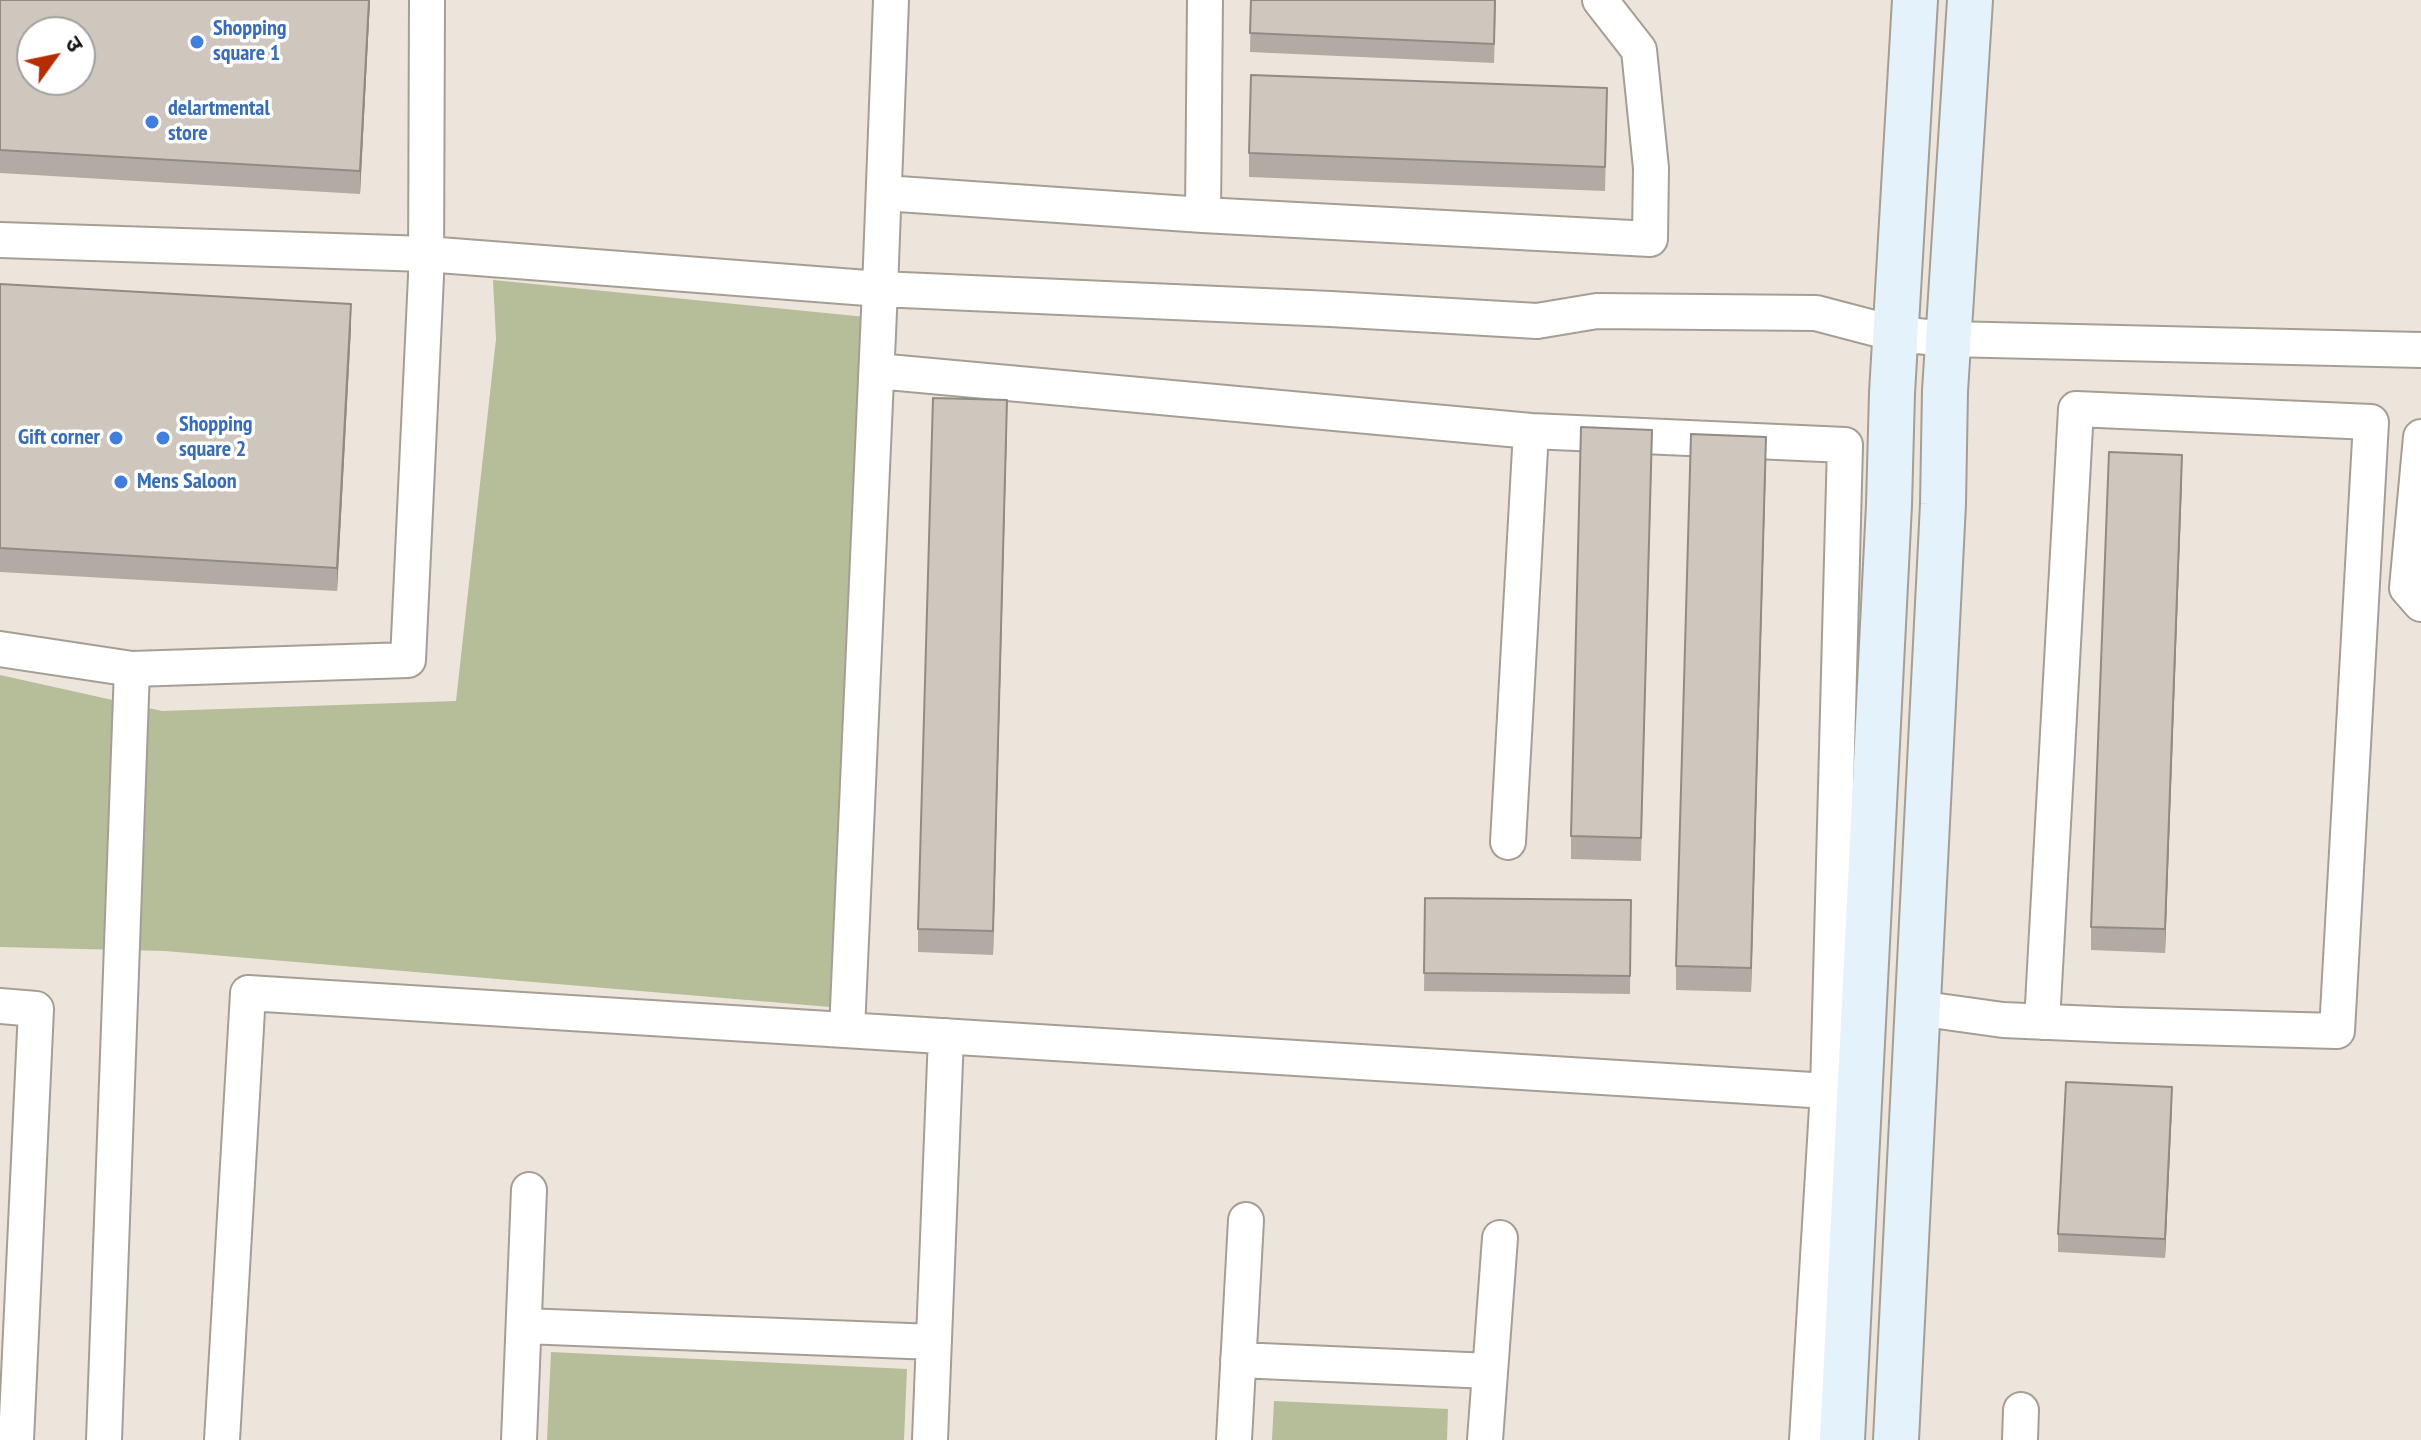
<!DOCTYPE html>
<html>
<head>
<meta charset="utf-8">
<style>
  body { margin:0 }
  #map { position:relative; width:2421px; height:1440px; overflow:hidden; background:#ede5db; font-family:"PT Sans Narrow","Noto Sans Devanagari",sans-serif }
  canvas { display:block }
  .north { position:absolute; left:16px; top:16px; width:80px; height:80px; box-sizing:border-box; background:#fff; border:2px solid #a2a19f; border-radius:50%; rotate:57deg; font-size:22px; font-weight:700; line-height:32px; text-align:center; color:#161310 }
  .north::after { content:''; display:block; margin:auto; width:28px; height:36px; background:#b72d01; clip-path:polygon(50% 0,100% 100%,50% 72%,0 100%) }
</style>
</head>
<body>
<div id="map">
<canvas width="2421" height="1440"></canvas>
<div class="north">उ</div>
</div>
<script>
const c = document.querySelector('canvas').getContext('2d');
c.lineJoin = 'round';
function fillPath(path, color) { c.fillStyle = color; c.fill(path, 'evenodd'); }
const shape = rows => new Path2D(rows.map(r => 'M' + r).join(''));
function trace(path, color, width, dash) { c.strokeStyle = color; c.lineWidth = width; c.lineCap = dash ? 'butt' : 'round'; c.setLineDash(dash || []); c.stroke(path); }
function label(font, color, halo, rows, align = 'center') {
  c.font = font + ' "PT Sans Narrow",sans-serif'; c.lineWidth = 7; c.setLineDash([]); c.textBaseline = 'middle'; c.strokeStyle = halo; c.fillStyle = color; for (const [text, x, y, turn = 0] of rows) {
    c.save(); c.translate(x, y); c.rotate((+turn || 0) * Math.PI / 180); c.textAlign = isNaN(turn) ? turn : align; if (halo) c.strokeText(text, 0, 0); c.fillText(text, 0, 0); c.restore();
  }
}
fillPath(shape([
  [493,280,866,317,854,1009,165,951,0,947,0,675,162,711,456,701,496,339],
  [551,1352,907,1369,904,1440,547,1440],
  [1274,1401,1448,1409,1447,1440,1272,1440]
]), '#b6bd99');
const street = shape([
  [884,193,1203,215,1650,239,1651,168,1639,50,1600,0],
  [1203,215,1205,0],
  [0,240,426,254,880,289,891,0],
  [877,371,1531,431,1845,445,1828,1091,1807,1440],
  [2421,437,2407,588,2421,604],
  [0,649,132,669,408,660,426,276,427,0],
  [1508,842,1531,431],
  [0,1006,36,1009,16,1440],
  [1917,1008,2003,1020,2118,1025,2337,1031,2371,422,2076,409,2042,1022],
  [847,1030,880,289,1331,309,1537,321,1597,311,1816,313,1896,334,1948,339,2421,350],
  [524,1326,934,1342],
  [1238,1360,1490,1371],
  [104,1440,132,669],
  [222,1440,248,993,1828,1091],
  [519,1440,529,1190],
  [930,1440,946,1036],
  [1234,1440,1246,1220],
  [1485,1440,1500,1238],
  [2020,1440,2021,1410]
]);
const secondary = shape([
  [1842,1440,1889,505,1892,393,1915,0],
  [1896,1440,1943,504,1945,391,1970,0]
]);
trace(street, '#a59e95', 38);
trace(secondary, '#a59e95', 48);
trace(street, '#fff', 34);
trace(secondary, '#e3f2fb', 44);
fillPath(shape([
  [0,0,370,0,360,194,0,173],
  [1251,0,1496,0,1494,63,1250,52],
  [1607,112,1605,191,1249,177,1249,153],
  [0,284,351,328,337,591,0,572],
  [1007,424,993,955,918,952,918,929],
  [1652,453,1641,861,1571,859,1571,836],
  [1766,461,1751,992,1676,990,1676,966],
  [2182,479,2165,953,2091,950,2091,927],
  [1425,898,1631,900,1630,994,1424,991],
  [2172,1106,2165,1258,2058,1252,2058,1234]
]), '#b2aba3');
fillPath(shape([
  [369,0,370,0,360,194,360,171],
  [351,304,351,328,337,591,337,568],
  [1007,400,1007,424,993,955,993,931],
  [1766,437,1766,461,1751,992,1751,968],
  [2182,455,2182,479,2165,953,2165,929],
  [2172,1087,2172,1106,2165,1258,2165,1239]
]), '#918b85');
const building = shape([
  [0,0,369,0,360,171,0,150,0,0],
  [32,32,80,32,80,80,32,80,32,32],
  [1251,0,1495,0,1494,44,1250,33,1251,0],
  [1251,75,1607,88,1605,167,1249,153,1251,75],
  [0,284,351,304,337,568,0,548,0,284],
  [933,398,1007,400,993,931,918,929,933,398],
  [1581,427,1652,430,1641,838,1571,836,1581,427],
  [1691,434,1766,437,1751,968,1676,966,1691,434],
  [2109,452,2182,455,2165,929,2091,927,2109,452],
  [1425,898,1631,900,1630,976,1424,973,1425,898],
  [2066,1082,2172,1087,2165,1239,2058,1234,2066,1082]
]);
fillPath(building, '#cfc7be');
trace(building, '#918b85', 2);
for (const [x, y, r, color] of [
  [197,42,8,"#3f7fe0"],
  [152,122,8,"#3f7fe0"],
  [116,438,8,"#3f7fe0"],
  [163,438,8,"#3f7fe0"],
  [121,482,8,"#3f7fe0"]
]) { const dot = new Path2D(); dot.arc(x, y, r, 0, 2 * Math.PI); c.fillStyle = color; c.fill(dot); trace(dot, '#fff', 3); }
label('bold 22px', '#366cbe', '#fff', [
  ["Shopping",213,29],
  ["square 1",213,54],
  ["delartmental",168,109],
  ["store",168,134],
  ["Shopping",179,425],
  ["square 2",179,450],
  ["Gift corner",100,438,"right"],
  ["Mens Saloon",137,482]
], 'left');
</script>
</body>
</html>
